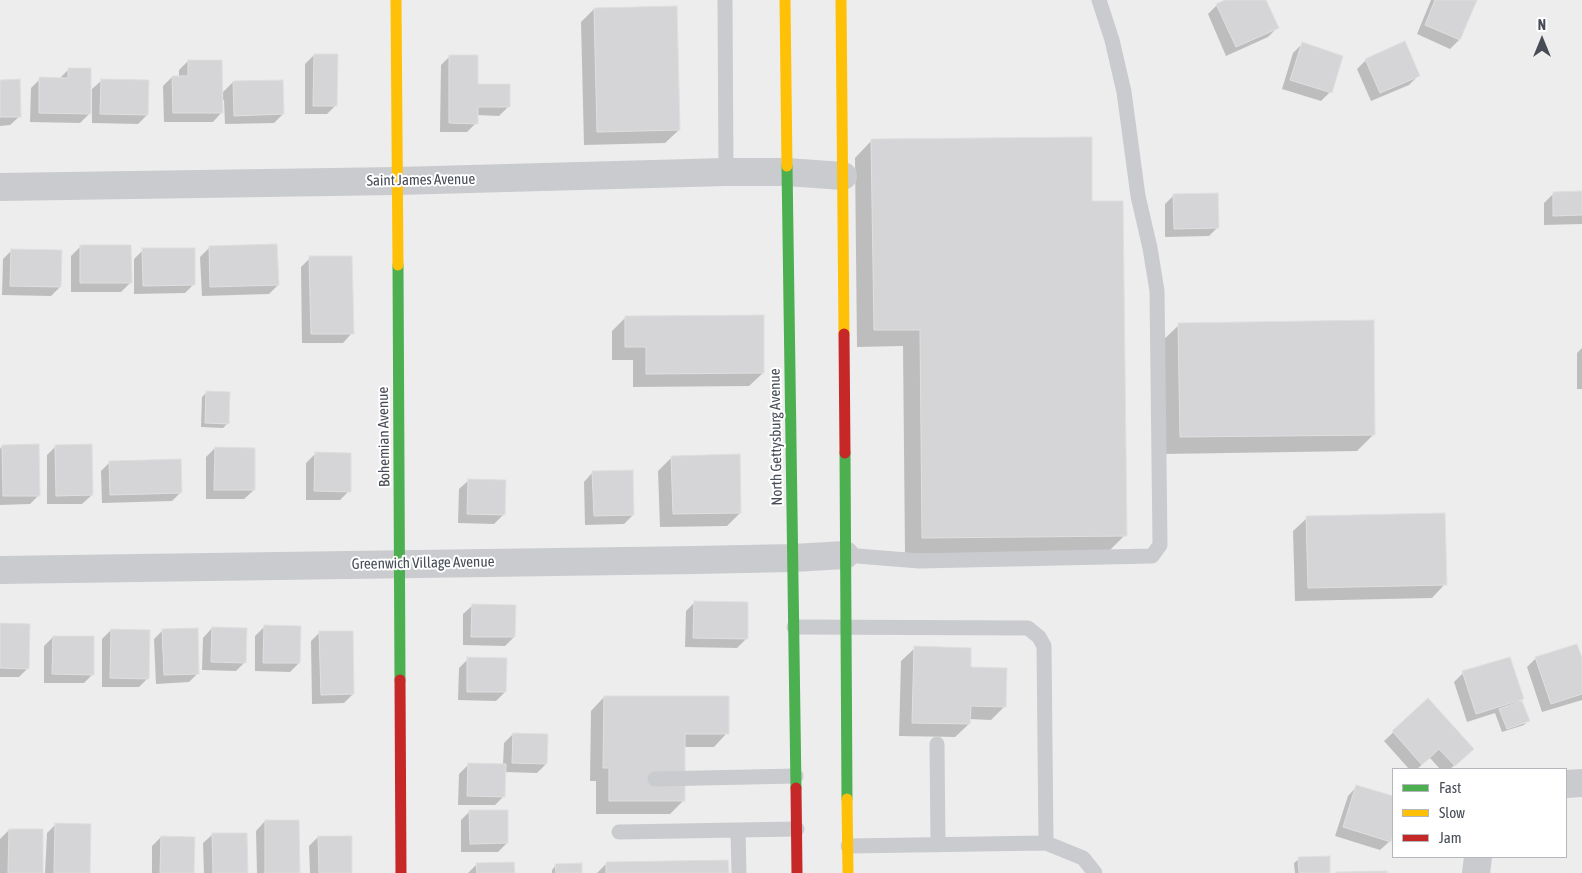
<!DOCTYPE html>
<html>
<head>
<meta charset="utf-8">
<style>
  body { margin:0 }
  #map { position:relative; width:1582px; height:873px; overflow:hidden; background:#eeeded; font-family:"Asap Condensed",sans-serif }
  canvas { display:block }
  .legend { position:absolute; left:1392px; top:768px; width:175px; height:90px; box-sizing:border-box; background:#fff; border:1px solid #b5b7bc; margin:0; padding:6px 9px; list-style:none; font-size:15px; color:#474c57 }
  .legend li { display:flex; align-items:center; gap:10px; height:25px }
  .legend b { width:25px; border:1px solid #b5b7bc }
  .north { position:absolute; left:1517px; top:15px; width:50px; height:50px; -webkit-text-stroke:4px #fff; paint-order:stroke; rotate:0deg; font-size:14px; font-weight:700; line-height:20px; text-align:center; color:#474c57 }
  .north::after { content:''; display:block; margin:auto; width:18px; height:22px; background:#474c57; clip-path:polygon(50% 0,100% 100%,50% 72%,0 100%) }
</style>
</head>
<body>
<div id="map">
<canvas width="1582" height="873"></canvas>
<ul class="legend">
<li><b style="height:6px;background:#4caf50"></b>Fast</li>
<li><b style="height:6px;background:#ffc107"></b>Slow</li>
<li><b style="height:6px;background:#c62828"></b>Jam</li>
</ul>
<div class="north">N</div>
</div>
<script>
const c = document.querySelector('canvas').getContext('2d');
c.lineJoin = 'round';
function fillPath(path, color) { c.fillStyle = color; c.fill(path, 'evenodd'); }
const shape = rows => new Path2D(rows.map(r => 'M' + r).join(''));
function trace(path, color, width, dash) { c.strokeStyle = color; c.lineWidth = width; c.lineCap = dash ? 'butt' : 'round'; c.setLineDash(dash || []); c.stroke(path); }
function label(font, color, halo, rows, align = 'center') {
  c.font = font + ' "Asap Condensed",sans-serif'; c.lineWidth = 4; c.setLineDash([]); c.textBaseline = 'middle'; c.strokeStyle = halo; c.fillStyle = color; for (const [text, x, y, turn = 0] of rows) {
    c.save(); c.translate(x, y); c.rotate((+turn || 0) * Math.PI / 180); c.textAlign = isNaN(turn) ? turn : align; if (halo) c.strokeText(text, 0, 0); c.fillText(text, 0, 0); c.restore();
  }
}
fillPath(shape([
  [1228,0,1265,0,1277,28,1268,37,1226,56,1208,14,1217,5],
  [1431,0,1476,0,1459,40,1450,49,1417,34],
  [594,9,679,130,665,143,584,145,581,22],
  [1302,44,1330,92,1321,101,1282,89,1293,53],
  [314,55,336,105,327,114,305,114,305,64],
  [450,56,477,85,508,107,499,116,476,115,476,123,467,132,440,132,441,65],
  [1366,60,1418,76,1409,85,1371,101,1357,69],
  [188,61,222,93,233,82,283,114,274,123,225,124,224,100,222,100,222,112,213,122,164,122,163,86,172,77,179,77,179,70],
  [69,69,89,114,80,123,30,122,31,88,40,79,60,78],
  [102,80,147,115,138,124,92,123,92,89],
  [0,81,20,116,10,125,0,126],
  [872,140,1091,202,1125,535,1108,552,905,554,903,346,857,347,855,158],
  [1553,194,1582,204,1582,224,1544,225,1544,203],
  [1174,195,1218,227,1209,236,1165,237,1165,204],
  [80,247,131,282,121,292,71,292,71,256],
  [209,248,278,285,269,294,202,296,200,257],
  [12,250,60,287,51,296,2,295,3,259],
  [143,250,194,284,185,293,134,294,134,259],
  [310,258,352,333,343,343,302,343,301,267],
  [626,317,763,373,749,386,633,387,633,360,612,360,612,331],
  [1179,325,1374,434,1357,451,1163,454,1161,342],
  [1582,348,1582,389,1577,389,1577,353],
  [207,392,228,423,223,428,201,427,202,397],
  [2,446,39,495,30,504,0,505,0,449],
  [56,446,92,495,82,504,47,504,47,455],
  [215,448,254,490,244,499,206,499,206,457],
  [315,454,349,491,340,500,306,500,306,463],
  [672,457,740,513,727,526,660,527,658,471],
  [110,462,181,492,172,501,102,503,101,471],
  [593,472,633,515,624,524,585,525,584,482],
  [469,480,504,514,494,524,458,523,459,489],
  [1307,518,1445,584,1432,598,1295,601,1293,531],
  [695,602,746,639,737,648,685,647,686,611],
  [473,605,514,637,505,646,463,645,463,614],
  [0,625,28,668,19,677,0,677],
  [265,626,299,663,290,672,255,671,255,636],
  [212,628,245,662,236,671,202,670,203,638],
  [111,630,148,678,139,687,102,687,102,639],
  [163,630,198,673,189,682,156,684,154,639],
  [320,632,353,694,344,703,312,704,311,641],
  [53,637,93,674,84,683,44,683,44,646],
  [915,648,969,668,1005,706,991,720,969,719,969,724,955,737,899,736,901,661],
  [1536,658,1582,662,1582,700,1542,712,1527,667],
  [468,659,505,692,496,701,458,700,459,668],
  [1463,673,1522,699,1516,705,1528,720,1524,725,1502,732,1495,713,1467,722,1454,682],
  [604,697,727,733,714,747,684,747,684,800,670,814,596,814,596,781,590,781,591,711],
  [1428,700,1463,758,1450,769,1440,769,1430,758,1417,769,1409,769,1384,741],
  [513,734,546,764,537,773,504,772,504,796,495,805,458,805,459,774,468,765,503,765,504,743],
  [1357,786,1393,797,1393,829,1390,841,1380,850,1335,836,1348,796],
  [470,811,507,843,498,852,461,852,461,820],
  [265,821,298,873,257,873,256,831],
  [56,824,88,873,45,873,47,833],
  [9,830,42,873,0,873,0,839],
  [213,834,246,873,204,873,203,843],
  [161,837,193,873,152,873,152,846],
  [318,837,351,873,310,873,309,846],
  [1299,859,1329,873,1295,873,1294,863],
  [607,863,727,873,597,873],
  [477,864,514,873,468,873],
  [556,865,581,873,552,873,552,870]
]), '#0003');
const building = shape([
  [1225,0,1266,0,1279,28,1236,47,1216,4,1225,0],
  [1435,0,1477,0,1460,40,1425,25,1435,0],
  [677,6,680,130,597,132,594,8,677,6],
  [1405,41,1420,76,1380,93,1365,59,1405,41],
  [1302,42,1343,56,1332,93,1290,80,1302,42],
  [314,54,338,54,337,106,313,106,314,54],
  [449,55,478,55,478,84,510,84,510,107,478,107,478,124,449,123,449,55],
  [188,60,222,60,223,113,173,113,172,76,188,76,188,60],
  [68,68,91,68,91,114,39,113,39,77,68,78,68,68],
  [20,79,21,117,0,117,0,80,20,79],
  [101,79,149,80,148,115,100,114,101,79],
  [283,80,284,114,234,116,233,81,283,80],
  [1092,137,1092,201,1123,201,1127,536,922,538,920,330,874,330,871,139,1092,137],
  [1582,191,1582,215,1553,216,1553,192,1582,191],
  [1218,193,1219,228,1174,229,1173,194,1218,193],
  [277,244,279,285,210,287,209,246,277,244],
  [80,245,131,245,132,283,80,283,80,245],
  [142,248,195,248,195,285,143,286,142,248],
  [11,249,62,250,61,287,10,286,11,249],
  [309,256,352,256,354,334,311,334,309,256],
  [764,315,764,373,646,374,646,347,625,347,625,316,764,315],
  [1374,320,1375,435,1180,437,1178,323,1374,320],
  [206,391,230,392,229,424,205,423,206,391],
  [39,444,40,496,3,496,2,445,39,444],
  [92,444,93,495,56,496,55,445,92,444],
  [215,447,255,448,255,490,214,490,215,447],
  [315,452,351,453,351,492,314,491,315,452],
  [740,454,741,513,673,514,671,456,740,454],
  [181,459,182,493,110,495,109,461,181,459],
  [633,470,634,515,594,516,592,471,633,470],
  [468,479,506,480,505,515,467,514,468,479],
  [1445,513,1447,585,1308,588,1306,516,1445,513],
  [694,601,748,602,748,639,693,638,694,601],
  [472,604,516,605,515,637,471,637,472,604],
  [0,623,30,624,29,669,0,668,0,623],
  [264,625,301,626,300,663,263,663,264,625],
  [212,627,247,628,246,663,211,662,212,627],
  [198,628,199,674,164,675,162,629,198,628],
  [111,629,150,630,149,679,110,678,111,629],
  [319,631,353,631,354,694,321,695,319,631],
  [53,636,94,636,94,675,52,674,53,636],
  [1577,644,1582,658,1582,694,1551,704,1535,657,1577,644],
  [914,646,971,648,971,667,1007,668,1006,707,971,706,970,724,912,723,914,646],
  [467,657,507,658,506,692,467,692,467,657],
  [1510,657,1524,699,1476,714,1462,671,1510,657],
  [604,696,729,696,729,734,685,734,685,801,609,801,609,768,603,768,604,696],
  [1428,698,1474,749,1455,766,1439,749,1422,765,1392,731,1428,698],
  [1522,701,1530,721,1507,729,1499,709,1522,701],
  [513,733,548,734,547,764,512,763,513,733],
  [468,763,506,764,505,797,467,796,468,763],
  [1356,785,1393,796,1393,833,1391,842,1343,827,1356,785],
  [469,810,508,810,508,843,470,844,469,810],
  [265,820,299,820,300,873,265,873,265,820],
  [55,823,91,824,90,873,54,873,55,823],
  [9,829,43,829,43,873,8,873,9,829],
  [212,833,247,833,248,873,213,873,212,833],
  [161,836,195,837,194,873,160,873,161,836],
  [318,836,352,836,352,873,319,873,318,836],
  [1330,856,1330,873,1299,873,1298,857,1330,856],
  [728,860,729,873,606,873,606,862,728,860],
  [514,862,515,873,477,873,476,863,514,862],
  [582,863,582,873,556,873,555,864,582,863],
  [1387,871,1387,873,1336,873,1336,872,1387,871]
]);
fillPath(building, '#d5d5d7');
trace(building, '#dfdfe0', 1);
trace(shape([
  [725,0,726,172],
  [845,555,919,561,1152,556,1160,545,1157,291,1150,248,1138,196,1124,92,1112,40,1099,0],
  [794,627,1028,628,1039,637,1044,646,1046,843],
  [937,744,938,845],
  [655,779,796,776],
  [738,830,739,873],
  [619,832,797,829],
  [848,846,1046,843,1083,858,1095,873]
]), '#cacbce', 15);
trace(shape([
  [0,187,397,181,726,172,787,172,843,176],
  [0,570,695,560,793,558,845,555],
  [1566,784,1582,783],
  [1476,873,1478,857]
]), '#cacbce', 28);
trace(shape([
  [787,166,796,788],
  [398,265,400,680],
  [845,453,847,799]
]), '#4caf50', 11);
trace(shape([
  [396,0,398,265],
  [785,0,787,166],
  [841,0,844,334],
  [847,799,848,873]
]), '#ffc107', 11);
trace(shape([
  [844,334,845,453],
  [400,680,401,873],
  [796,788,797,873]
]), '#c62828', 11);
label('15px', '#474c57', '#fff', [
  ["Saint James Avenue",421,180,-1],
  ["Bohemian Avenue",384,437,-91],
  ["North Gettysburg Avenue",776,437,-91],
  ["Greenwich Village Avenue",423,563,-1]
]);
</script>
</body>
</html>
